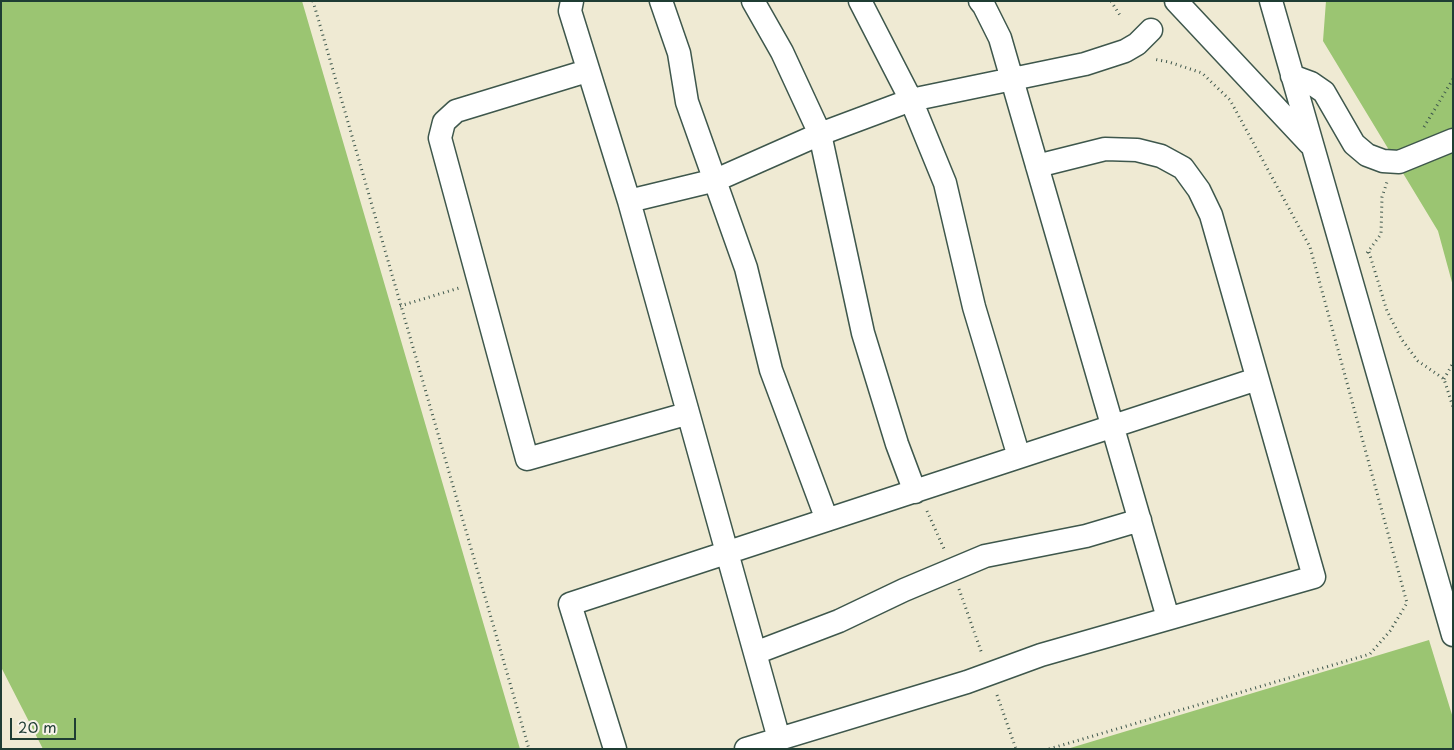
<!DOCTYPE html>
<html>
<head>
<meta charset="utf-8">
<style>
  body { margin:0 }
  #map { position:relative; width:1454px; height:750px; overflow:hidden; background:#efead3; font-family:"Playpen Sans",sans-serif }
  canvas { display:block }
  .frame { position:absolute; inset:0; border:2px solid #1f3d34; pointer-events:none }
  .scale { position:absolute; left:10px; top:718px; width:66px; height:22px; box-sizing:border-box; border:2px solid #1f3d34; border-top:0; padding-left:6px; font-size:15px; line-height:18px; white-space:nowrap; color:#1f3d34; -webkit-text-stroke:4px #f7f3e8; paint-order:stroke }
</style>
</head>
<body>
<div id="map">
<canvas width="1454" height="750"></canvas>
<div class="frame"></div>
<div class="scale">20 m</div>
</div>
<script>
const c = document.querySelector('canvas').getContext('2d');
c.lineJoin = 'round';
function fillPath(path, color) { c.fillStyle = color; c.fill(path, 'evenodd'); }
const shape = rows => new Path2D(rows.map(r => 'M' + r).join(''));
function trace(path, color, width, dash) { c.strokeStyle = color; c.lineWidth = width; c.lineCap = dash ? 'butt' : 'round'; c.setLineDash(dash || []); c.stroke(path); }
fillPath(shape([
  [1,1,302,1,520,749,43,749,1,667],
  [1326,1,1453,1,1453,286,1438,231,1323,41],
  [1429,640,1453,718,1453,749,1067,749]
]), '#9bc572');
const minor = shape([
  [572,1,570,11,629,201,779,739],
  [661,1,679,53,687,102,746,268,771,370,827,520],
  [753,1,782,52,820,134,863,333,897,444,915,492],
  [860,1,911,100,945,183,974,307,1019,457],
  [980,1,984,6,1000,38,1168,618],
  [1176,1,1309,143],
  [1271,1,1453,635],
  [587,71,456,111,444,122,440,138,527,459,686,414],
  [1292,76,1311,83,1324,92,1354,144,1367,155,1383,161,1399,162,1453,140],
  [629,201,716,180,820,134,911,100,1085,64,1125,51,1137,44,1151,30],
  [755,653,839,621,904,590,985,556,1086,536,1140,520],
  [615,749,570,604,1257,379],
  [746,749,967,682,1041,655,1314,577,1211,215,1199,190,1183,168,1161,156,1137,150,1105,149,1037,166]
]);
trace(minor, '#3e574c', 25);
trace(shape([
  [313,1,529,749],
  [1111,1,1121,17],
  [1424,127,1453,79],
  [1369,252,1387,311,1402,340,1418,361,1444,379,1453,407],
  [1367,253,1381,234,1382,197,1387,182],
  [400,306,459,288],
  [1444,379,1453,363],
  [927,511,945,551],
  [959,589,982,654],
  [997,695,1016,749],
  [1049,749,1370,654,1390,631,1407,603,1310,247,1230,100,1202,73,1169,62,1153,59]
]), '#3e574c', 3, [1, 4]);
trace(minor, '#fff', 22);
</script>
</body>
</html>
